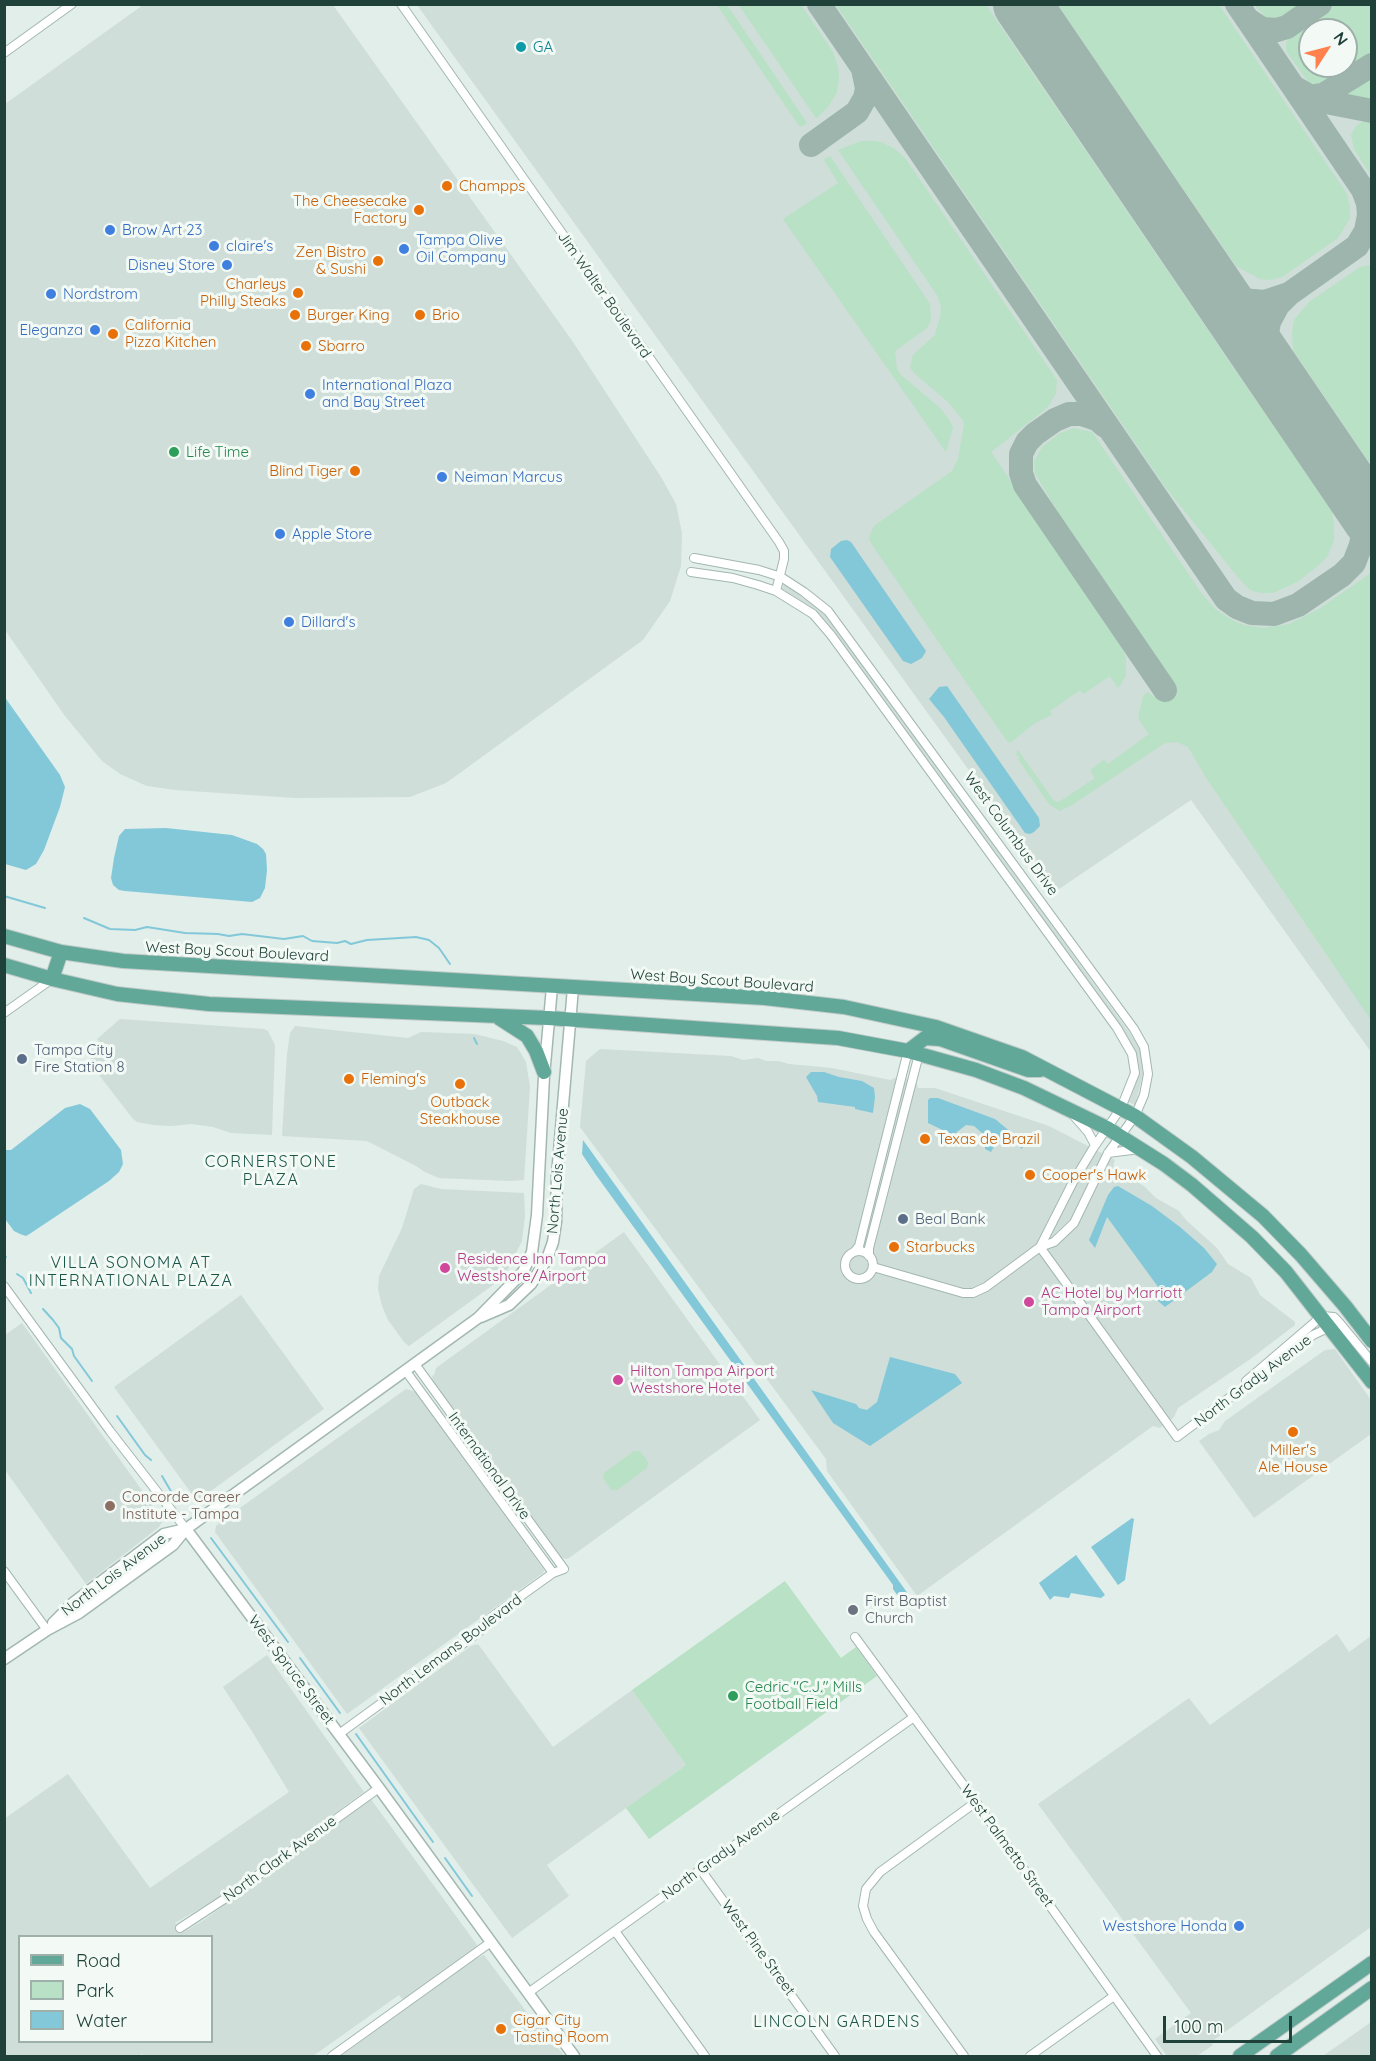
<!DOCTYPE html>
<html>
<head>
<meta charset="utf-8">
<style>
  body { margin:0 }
  #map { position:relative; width:1376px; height:2061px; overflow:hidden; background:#e1eee9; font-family:Quicksand,sans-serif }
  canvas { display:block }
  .frame { position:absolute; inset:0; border:6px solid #1f4139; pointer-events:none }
  .legend { position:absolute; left:18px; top:1935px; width:195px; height:108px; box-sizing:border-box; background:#f3faf6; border:2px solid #9eb0aa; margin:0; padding:8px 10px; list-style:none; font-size:18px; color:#1f4139 }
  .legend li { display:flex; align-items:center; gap:12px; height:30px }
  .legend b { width:30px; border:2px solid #9eb0aa }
  .north { position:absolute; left:1298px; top:18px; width:60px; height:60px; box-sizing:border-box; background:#f3faf6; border:2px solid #9eb0aa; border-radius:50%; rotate:54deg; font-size:16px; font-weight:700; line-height:24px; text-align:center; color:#1f4139 }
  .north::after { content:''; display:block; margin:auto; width:21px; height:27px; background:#ff814e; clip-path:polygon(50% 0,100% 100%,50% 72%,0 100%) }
  .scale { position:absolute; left:1163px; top:2016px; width:129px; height:27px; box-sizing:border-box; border:3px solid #1f4139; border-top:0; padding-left:8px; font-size:18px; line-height:21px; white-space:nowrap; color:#1f4139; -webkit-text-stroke:4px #f3faf6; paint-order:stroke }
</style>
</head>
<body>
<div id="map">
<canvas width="1376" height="2061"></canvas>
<div class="frame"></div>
<ul class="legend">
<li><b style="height:8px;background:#61a899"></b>Road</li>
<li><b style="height:16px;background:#b8e1c5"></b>Park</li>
<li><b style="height:16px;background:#83c8d9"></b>Water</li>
</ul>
<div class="north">N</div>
<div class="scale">100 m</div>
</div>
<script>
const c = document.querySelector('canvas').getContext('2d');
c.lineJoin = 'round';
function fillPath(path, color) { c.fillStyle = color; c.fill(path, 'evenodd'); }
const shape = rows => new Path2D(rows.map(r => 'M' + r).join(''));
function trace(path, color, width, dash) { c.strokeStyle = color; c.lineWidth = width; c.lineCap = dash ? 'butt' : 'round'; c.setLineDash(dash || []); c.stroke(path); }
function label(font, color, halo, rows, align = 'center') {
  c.font = font + ' Quicksand,sans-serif'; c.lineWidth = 6; c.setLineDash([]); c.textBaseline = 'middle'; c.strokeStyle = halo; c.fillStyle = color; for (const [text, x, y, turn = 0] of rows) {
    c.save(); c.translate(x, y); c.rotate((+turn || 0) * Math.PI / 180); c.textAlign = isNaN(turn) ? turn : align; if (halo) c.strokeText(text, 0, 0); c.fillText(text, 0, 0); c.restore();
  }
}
fillPath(shape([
  [143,5,333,5,573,342,661,477,676,504,682,533,681,566,670,601,643,640,446,783,410,797,295,798,175,790,147,786,120,774,102,761,65,716,5,630,5,104],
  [417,5,1371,5,1371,1052,1191,800,1056,891],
  [1310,30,1346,30,1346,66,1310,66],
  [784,584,825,614,838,630,1129,1032,1140,1049,1143,1074,1135,1105,1129,1102,1139,1074,1136,1052,1121,1025,835,632,816,610,782,589],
  [120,1019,264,1029,268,1031,275,1045,272,1135,231,1133,213,1127,191,1124,171,1126,153,1125,137,1122,133,1119,89,1062,101,1044,97,1039],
  [295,1026,408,1038,421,1032,475,1034,503,1041,517,1047,526,1062,530,1087,524,1180,510,1181,439,1178,425,1172,416,1166,367,1141,282,1136,287,1054,290,1033],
  [600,1049,731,1056,743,1060,758,1058,766,1061,778,1061,789,1064,832,1068,890,1080,898,1077,916,1081,918,1088,935,1088,1049,1126,1115,1160,1113,1165,1145,1187,1156,1198,1179,1211,1186,1220,1217,1248,1228,1264,1251,1278,1260,1295,1295,1322,1295,1325,1249,1360,1178,1408,1174,1417,1160,1428,1153,1426,917,1596,827,1471,826,1459,580,1127,586,1061],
  [421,1184,441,1189,524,1193,525,1216,522,1241,507,1271,493,1285,409,1346,404,1342,388,1320,382,1306,378,1289,379,1276,402,1228,414,1189],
  [624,1232,760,1420,569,1558,565,1559,561,1557,433,1381,432,1376,434,1375,436,1368],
  [241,1295,324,1409,197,1501,114,1387],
  [22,1323,161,1517,162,1522,159,1527,86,1584,5,1470,5,1335],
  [1335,1349,1371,1400,1371,1434,1254,1518,1199,1441,1209,1434,1219,1430,1225,1421,1325,1350],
  [406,1389,416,1392,544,1570,543,1573,347,1714,215,1532,216,1526,219,1523],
  [1337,1634,1349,1652,1371,1636,1371,1927,1211,2042,1213,2045,1197,2056,1167,2056,1155,2039,1191,2013,1038,1804,1189,1698,1210,1725],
  [478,1644,553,1747,632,1690,686,1765,547,1865,569,1896,512,1938,359,1728,471,1646],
  [267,1655,364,1792,216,1899,175,1923,182,1933,204,1920,370,1798,477,1945,475,1949,403,2000,399,1995,313,2056,144,2056,142,2054,138,2056,5,2056,4,1819,68,1774,150,1888,289,1792,253,1733,223,1687],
  [20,1936,212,1936,212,2042,20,2042],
  [484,1955,534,2022,546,2031,564,2056,341,2056,471,1961],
  [1371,2022,1371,2056,1323,2056]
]), '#cfded8');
fillPath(shape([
  [717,5,727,5,807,123,801,127,797,123],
  [739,5,801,5,833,52,838,67,839,79,837,92,828,107,820,115,816,118],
  [836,5,986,5,1332,512,1334,526,1334,540,1327,557,1315,568,1297,582,1273,593,1261,593,1250,590,1237,576,1166,488],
  [1058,5,1219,5,1347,194,1350,207,1350,218,1338,238,1282,277,1271,280,1260,279,1236,266],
  [1255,5,1309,5,1288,19,1279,22,1268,20],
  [1328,5,1371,5,1372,56,1325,86,1309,83,1286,51,1286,44,1291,31],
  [1310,30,1346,30,1346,66,1310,66],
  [1371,75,1371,102,1342,95,1342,91,1366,76],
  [1365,120,1371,120,1371,175,1354,149,1351,135,1356,126],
  [861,141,876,141,883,143,895,149,905,158,1057,380,1056,393,1048,407,991,452,1120,643,1126,658,1126,675,1120,686,1118,688,1110,676,1083,694,1080,690,1050,711,1052,715,1035,723,1010,743,1007,741,972,691,871,543,869,538,874,526,952,471,958,459,964,424,963,420,948,402,914,373,910,367,913,355,935,335,940,317,941,306,937,295,838,150],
  [830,156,930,304,931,320,927,328,895,351,897,369,900,374,941,409,950,421,953,427,946,452,783,219,838,183,824,160],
  [1371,265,1372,265,1371,465,1293,350,1292,333,1294,320,1309,302,1360,267],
  [1074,428,1092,432,1202,594,1216,610,1234,621,1244,625,1264,628,1289,624,1319,609,1371,573,1371,1020,1207,779,1188,747,1177,742,1165,743,1072,805,1060,811,1049,804,1018,759,1020,757,1016,754,1018,750,1054,801,1059,802,1095,778,1090,770,1104,760,1108,764,1149,734,1138,718,1143,696,1148,692,1154,697,1172,684,1067,528,1035,473,1034,462,1042,447,1060,433],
  [634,1451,640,1451,648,1462,647,1468,617,1490,611,1490,603,1478,604,1473],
  [785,1581,841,1658,856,1647,877,1676,649,1839,626,1808,686,1765,632,1690]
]), '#b8e1c5');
fillPath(shape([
  [847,540,851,542,926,651,922,658,911,664,903,661,830,557,831,549,841,541],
  [947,686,1039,818,1040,826,1034,832,1030,834,1025,833,944,717,929,699,939,687],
  [4,696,60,775,65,787,60,807,44,850,36,864,26,870,5,864],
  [166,828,232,835,257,844,263,849,266,854,267,870,265,888,260,898,252,902,125,891,119,890,113,885,111,878,114,858,119,836,125,829],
  [811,1072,824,1072,839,1077,862,1081,874,1088,875,1097,873,1113,855,1109,855,1107,818,1102,817,1096,806,1077],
  [930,1098,938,1098,995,1119,1024,1143,1022,1149,1016,1143,1004,1140,996,1143,991,1152,985,1149,985,1138,982,1133,974,1126,966,1125,953,1135,928,1123,928,1100],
  [80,1104,90,1109,121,1150,123,1164,119,1172,109,1181,31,1233,26,1236,20,1234,14,1231,5,1219,5,1150,11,1150,65,1108],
  [583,1140,911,1598,916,1598,905,1606,893,1589,893,1585,596,1175,582,1154],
  [1118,1186,1152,1206,1180,1227,1204,1248,1217,1264,1212,1272,1165,1307,1157,1300,1164,1295,1107,1217,1095,1248,1089,1240,1108,1195,1114,1187],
  [890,1357,955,1374,962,1383,870,1446,833,1423,811,1390,856,1404,859,1408,867,1410,877,1402],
  [1132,1518,1134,1519,1125,1580,1118,1585,1091,1547],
  [1076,1555,1105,1595,1101,1598,1071,1593,1069,1598,1054,1596,1050,1600,1039,1583]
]), '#83c8d9');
trace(shape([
  [4,896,45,908],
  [84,918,110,929,135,930,147,927,185,933,218,934,229,936,242,934,284,939,303,936,312,941,337,943,345,941,351,944,367,940,416,937,429,940,439,948,450,964],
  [474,1038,477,1044],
  [4,1255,6,1257],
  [17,1274,23,1278,31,1293],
  [43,1309,53,1320,59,1328,61,1338,72,1349,74,1356,92,1381],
  [117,1416,145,1455,151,1460],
  [162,1476,172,1493,181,1503],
  [211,1538,288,1642],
  [300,1658,340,1713],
  [356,1734,433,1842],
  [445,1858,472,1896]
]), '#83c8d9', 2);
trace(shape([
  [819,4,1226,599,1237,607,1252,613,1274,614,1298,605,1342,575,1354,563,1361,545,1365,521,1360,502],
  [1237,4,1370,200],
  [1247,19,1262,29,1277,30,1287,27,1320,4],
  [1295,88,1316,100,1372,111],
  [1309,97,1323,95,1372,65],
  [811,145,857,112,865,98,867,88,863,69],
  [1165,211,1217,286,1226,293,1241,300,1265,302,1289,294,1357,246,1366,231,1369,215,1368,203,1362,187],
  [1289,294,1278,305,1269,322,1266,339,1267,354,1275,373,1320,440],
  [1105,426,1097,419,1082,414,1069,414,1055,420,1035,434,1027,442,1021,454,1021,473,1025,485,1165,690]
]), '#9eb5ae', 24);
trace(shape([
  [1022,4,1372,519]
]), '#9eb5ae', 58);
const minor = shape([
  [401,4,779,542,784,551,784,559,776,591],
  [4,53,72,4],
  [694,558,759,570,781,577,804,592,828,611,1134,1029,1144,1047,1148,1074,1144,1095,1135,1116,1108,1153,1074,1223,1054,1242,1040,1247,986,1287,973,1293,963,1293,873,1267],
  [691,572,733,578,758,585,776,591,813,614,831,635,1117,1028,1132,1054,1135,1073,1121,1108,1094,1147,1073,1182,1040,1247],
  [4,1013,52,979],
  [1074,1116,1088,1132,1095,1145],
  [1108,1153,1140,1149],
  [1040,1247,1177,1437,1313,1335,1330,1327],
  '845 1265a14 14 0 1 1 28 0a14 14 0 1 1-28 0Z',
  [854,1252,859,1246,908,1051],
  [869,1256,869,1248,919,1054],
  [4,1286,110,1431,186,1529],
  [405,1370,553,1573],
  [1246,1381,1322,1316,1334,1317,1338,1321,1372,1362],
  [4,1571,47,1630],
  [855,1637,976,1802,1157,2056],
  [339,1734,479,1632,486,1621,553,1573,564,1569,415,1364],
  [701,1870,835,2056],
  [180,1928,229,1896,379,1788],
  [615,1931,705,2056],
  [528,1993,914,1717],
  [332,2056,491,1942],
  [964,2056,874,1932,867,1919,863,1906,866,1889,880,1872,976,1802],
  [1030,2056,1114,1996]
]);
const tertiary = shape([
  [481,1317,509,1305,531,1284,547,1259,553,1242,556,1222,557,1175,573,988],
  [186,1529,379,1788,574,2056],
  [53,1623,73,1603,164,1534,186,1529],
  [4,1659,47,1630,79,1613,173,1545,186,1529,478,1318,523,1272,532,1252,537,1215,544,1076,552,987]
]);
const primary = shape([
  [4,936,61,952,123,961,765,998,844,1007,936,1027,1022,1057,1135,1116,1192,1157,1263,1216,1301,1255,1345,1306,1372,1341],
  [4,965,52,979,117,994,209,1004,548,1018,838,1038,908,1051,976,1070,1024,1088,1107,1128,1164,1164,1192,1185,1252,1237,1286,1272,1372,1382],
  [52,979,61,952],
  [499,1018,527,1036,536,1051,544,1072],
  [908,1051,925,1038,940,1039,1028,1070,1040,1070],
  [1240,2056,1372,1963],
  [1277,2056,1372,1988]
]);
trace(minor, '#a3b7b1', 10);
trace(tertiary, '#a3b7b1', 13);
trace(primary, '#c0cac8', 16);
trace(minor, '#fff', 8);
trace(tertiary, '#fff', 10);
trace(primary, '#61a899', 14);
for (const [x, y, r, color] of [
  [521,47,6,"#0f9aa8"],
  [447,186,6,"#e8710a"],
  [419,210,6,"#e8710a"],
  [110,230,6,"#3f7fe0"],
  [214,246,6,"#3f7fe0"],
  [404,249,6,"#3f7fe0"],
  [378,261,6,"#e8710a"],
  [227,265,6,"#3f7fe0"],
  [298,293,6,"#e8710a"],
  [51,294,6,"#3f7fe0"],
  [295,315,6,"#e8710a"],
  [420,315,6,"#e8710a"],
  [95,330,6,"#3f7fe0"],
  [113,334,6,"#e8710a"],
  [306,346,6,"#e8710a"],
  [310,394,6,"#3f7fe0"],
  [174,452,6,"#2e9e5b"],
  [355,471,6,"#e8710a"],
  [442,477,6,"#3f7fe0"],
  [280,534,6,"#3f7fe0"],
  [289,622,6,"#3f7fe0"],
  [22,1059,6,"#5c6f8a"],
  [349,1079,6,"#e8710a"],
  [460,1084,6,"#e8710a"],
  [925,1139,6,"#e8710a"],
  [1030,1175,6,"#e8710a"],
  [903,1219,6,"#5c6f8a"],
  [894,1247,6,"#e8710a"],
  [445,1268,6,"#d1479c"],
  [1029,1302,6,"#d1479c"],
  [618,1380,6,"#d1479c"],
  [1293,1432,6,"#e8710a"],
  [110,1506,6,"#8d6e63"],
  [853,1610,6,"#6b7280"],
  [733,1696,6,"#2e9e5b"],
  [1239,1926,6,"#3f7fe0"],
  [501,2029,6,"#e8710a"]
]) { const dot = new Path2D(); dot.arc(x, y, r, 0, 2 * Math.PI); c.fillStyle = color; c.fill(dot); trace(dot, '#f3faf6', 2); }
label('15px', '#0d838f', '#f3faf6', [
  ["GA",533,47]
], 'left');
label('15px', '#c56008', '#f3faf6', [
  ["Champps",459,186],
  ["The Cheesecake",407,201,"right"],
  ["Factory",407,218,"right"],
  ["Zen Bistro",366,252,"right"],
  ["& Sushi",366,269,"right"],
  ["Charleys",286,284,"right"],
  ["Philly Steaks",286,301,"right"],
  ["Burger King",307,315],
  ["Brio",432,315],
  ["California",125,325],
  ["Pizza Kitchen",125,342],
  ["Sbarro",318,346],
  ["Blind Tiger",343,471,"right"],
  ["Fleming's",361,1079],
  ["Outback",460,1102,"center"],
  ["Steakhouse",460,1119,"center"],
  ["Texas de Brazil",937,1139],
  ["Cooper's Hawk",1042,1175],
  ["Starbucks",906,1247],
  ["Miller's",1293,1450,"center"],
  ["Ale House",1293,1467,"center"],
  ["Cigar City",513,2020],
  ["Tasting Room",513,2037]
], 'left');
label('15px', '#366cbe', '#f3faf6', [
  ["Brow Art 23",122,230],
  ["Tampa Olive",416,240],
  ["Oil Company",416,257],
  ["claire's",226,246],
  ["Disney Store",215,265,"right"],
  ["Nordstrom",63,294],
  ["Eleganza",83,330,"right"],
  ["International Plaza",322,385],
  ["and Bay Street",322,402],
  ["Neiman Marcus",454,477],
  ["Apple Store",292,534],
  ["Dillard's",301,622],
  ["Westshore Honda",1227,1926,"right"]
], 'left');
label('15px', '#1f4139', '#f3faf6', [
  ["Jim Walter Boulevard",604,295,55],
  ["West Columbus Drive",1011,834,54],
  ["West Boy Scout Boulevard",237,952,3],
  ["West Boy Scout Boulevard",722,981,4],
  ["North Lois Avenue",558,1171,-85],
  ["North Grady Avenue",1253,1381,-37],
  ["International Drive",489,1466,54],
  ["North Lois Avenue",114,1575,-37],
  ["North Lemans Boulevard",451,1650,-37],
  ["West Spruce Street",291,1670,53],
  ["West Palmetto Street",1007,1846,54],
  ["North Grady Avenue",721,1855,-36],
  ["North Clark Avenue",280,1859,-36],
  ["West Pine Street",758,1948,54]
]);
label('15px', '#27864d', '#f3faf6', [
  ["Life Time",186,452],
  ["Cedric \"C.J.\" Mills",745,1687],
  ["Football Field",745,1704]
], 'left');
label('15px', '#4e5e75', '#f3faf6', [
  ["Tampa City",34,1050],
  ["Fire Station 8",34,1067],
  ["Beal Bank",915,1219]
], 'left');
label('15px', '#b23c85', '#f3faf6', [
  ["Residence Inn Tampa",457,1259],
  ["Westshore/Airport",457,1276],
  ["AC Hotel by Marriott",1041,1293],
  ["Tampa Airport",1041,1310],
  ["Hilton Tampa Airport",630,1371],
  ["Westshore Hotel",630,1388]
], 'left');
label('15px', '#785e54', '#f3faf6', [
  ["Concorde Career",122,1497],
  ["Institute - Tampa",122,1514]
], 'left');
label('15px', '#5b616d', '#f3faf6', [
  ["First Baptist",865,1601],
  ["Church",865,1618]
], 'left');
c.letterSpacing = '1.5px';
label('16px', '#195549', '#f3faf6', [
  ["CORNERSTONE",271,1162],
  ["PLAZA",271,1180],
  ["VILLA SONOMA AT",131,1263],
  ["INTERNATIONAL PLAZA",131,1281],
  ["LINCOLN GARDENS",837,2022]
]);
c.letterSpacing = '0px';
</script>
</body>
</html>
